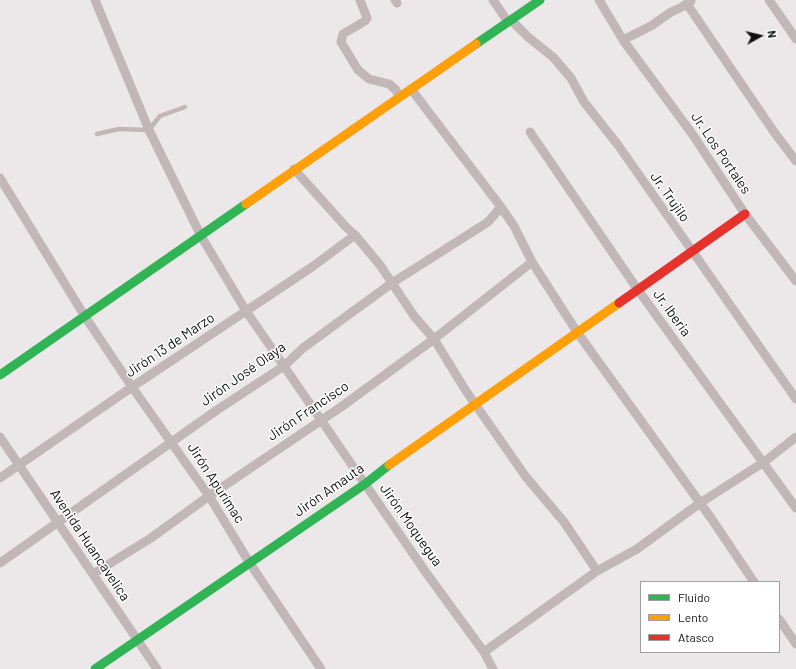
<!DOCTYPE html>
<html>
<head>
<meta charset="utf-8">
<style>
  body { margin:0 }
  #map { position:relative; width:796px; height:669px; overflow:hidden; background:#ece7e8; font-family:Barlow,sans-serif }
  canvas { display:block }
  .legend { position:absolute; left:640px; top:581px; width:140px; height:72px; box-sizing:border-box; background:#fff; border:1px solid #a09f9f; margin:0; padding:5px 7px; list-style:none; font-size:12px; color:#110f0f }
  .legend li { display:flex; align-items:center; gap:8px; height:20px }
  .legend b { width:20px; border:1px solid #a09f9f }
  .north { position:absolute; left:740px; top:16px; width:40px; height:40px; -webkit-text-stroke:3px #fff; paint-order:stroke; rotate:82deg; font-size:11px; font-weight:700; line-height:16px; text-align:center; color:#110f0f }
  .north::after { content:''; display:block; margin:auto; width:14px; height:18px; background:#110f0f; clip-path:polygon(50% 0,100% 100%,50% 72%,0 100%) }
</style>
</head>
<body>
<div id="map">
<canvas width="796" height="669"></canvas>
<ul class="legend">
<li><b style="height:5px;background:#30b455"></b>Fluido</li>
<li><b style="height:5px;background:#ff9f0a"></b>Lento</li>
<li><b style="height:5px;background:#e5322d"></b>Atasco</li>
</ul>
<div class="north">N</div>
</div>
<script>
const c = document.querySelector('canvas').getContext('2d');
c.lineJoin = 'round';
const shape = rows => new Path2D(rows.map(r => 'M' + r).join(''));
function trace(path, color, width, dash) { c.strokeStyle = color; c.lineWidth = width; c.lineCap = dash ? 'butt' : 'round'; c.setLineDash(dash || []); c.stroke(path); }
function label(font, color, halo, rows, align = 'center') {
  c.font = font + ' Barlow,sans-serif'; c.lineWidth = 3; c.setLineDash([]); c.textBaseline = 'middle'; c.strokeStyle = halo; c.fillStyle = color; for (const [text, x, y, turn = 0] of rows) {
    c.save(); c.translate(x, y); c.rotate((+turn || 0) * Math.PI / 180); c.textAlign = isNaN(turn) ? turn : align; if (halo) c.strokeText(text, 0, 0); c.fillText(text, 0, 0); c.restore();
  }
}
trace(shape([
  [97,134,119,129,149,130,160,116,185,107]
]), '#c2b7b8', 4.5);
trace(shape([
  [95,0,149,130,201,236,246,311,427,574,484,652,493,669],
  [360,0,367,18,365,21,343,34,341,42,358,70,369,79,389,84,396,90,399,97],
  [395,0,397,3],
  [493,0,508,22],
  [599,0,623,40,693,135,745,214,796,281],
  [769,0,796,39],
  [687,4,774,132,796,161],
  [511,20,528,37,553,57,571,78,584,102,618,145,796,399],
  [623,40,651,26,671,12,682,7,691,1],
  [411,89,501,207,514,226,532,262,577,332,711,518,754,582],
  [530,132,638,290,796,508],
  [294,169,346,227,355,235,380,265,414,316,434,339,466,391,526,477,564,522,597,571,484,652],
  [0,178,84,315,132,387,209,496,249,562,321,669],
  [0,437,157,669],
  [0,478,132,387,312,267,355,235],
  [0,563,217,410,284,366,303,348,392,283,488,222,501,207],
  [597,571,637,549,700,503,764,462,796,437],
  [93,574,151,538,209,496,341,407,434,339,532,262],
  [779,619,796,644]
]), '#c2b7b8', 9);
trace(shape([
  [476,44,540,0],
  [0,375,246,204],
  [95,669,365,484,389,465]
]), '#30b455', 9);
trace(shape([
  [246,204,476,44],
  [389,465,619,303]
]), '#ff9f0a', 9);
trace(shape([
  [619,303,745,214]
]), '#e5322d', 9);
label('14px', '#110f0f', '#fff', [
  ["Jr. Los Portales",721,153,56],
  ["Jr. Trujilo",670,197,55],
  ["Jr. Iberia",672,313,54],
  ["Jirón 13 de Marzo",170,345,-34],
  ["Jirón José Olaya",243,374,-35],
  ["Jirón Francisco",308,411,-34],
  ["Jirón Apurímac",216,483,57],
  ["Jirón Amauta",329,490,-35],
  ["Jirón Moquegua",411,525,55],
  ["Avenida Huancavelica",90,545,56]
]);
</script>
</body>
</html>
